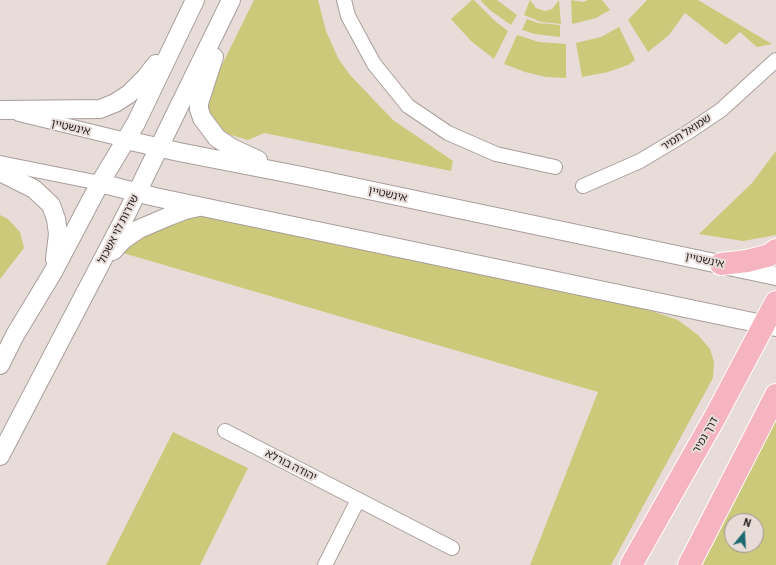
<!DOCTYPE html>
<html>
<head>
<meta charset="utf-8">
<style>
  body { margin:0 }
  #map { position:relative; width:776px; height:565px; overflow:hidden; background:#e7dcd8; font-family:Barlow,sans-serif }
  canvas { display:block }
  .north { position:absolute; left:724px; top:513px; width:40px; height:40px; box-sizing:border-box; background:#e7dcd8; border:1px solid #9b9390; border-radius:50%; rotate:18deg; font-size:11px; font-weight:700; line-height:16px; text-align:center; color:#292524 }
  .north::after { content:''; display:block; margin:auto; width:14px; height:18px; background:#1f6a71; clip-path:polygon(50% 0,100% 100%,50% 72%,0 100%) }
</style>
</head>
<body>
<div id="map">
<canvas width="776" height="565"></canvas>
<div class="north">N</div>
</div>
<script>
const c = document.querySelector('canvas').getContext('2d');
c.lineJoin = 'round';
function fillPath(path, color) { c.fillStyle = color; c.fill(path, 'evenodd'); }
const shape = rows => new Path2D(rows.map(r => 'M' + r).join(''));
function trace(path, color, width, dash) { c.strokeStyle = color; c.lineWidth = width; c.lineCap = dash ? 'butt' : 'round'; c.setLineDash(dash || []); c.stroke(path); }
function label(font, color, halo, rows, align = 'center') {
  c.font = font + ' Barlow,"Noto Sans Hebrew",sans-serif'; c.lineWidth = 4; c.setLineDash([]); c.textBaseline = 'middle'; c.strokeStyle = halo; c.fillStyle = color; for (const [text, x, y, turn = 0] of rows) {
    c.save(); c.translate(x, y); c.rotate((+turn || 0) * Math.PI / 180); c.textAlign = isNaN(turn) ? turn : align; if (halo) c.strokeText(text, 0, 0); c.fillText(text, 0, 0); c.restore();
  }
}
fillPath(shape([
  [254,0,318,0,326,31,338,58,350,75,393,120,453,161,451,171,264,133,248,140,228,134,214,122,206,107,218,73],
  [472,0,474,0,495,21,508,31,494,59,471,41,451,19],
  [482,0,497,0,517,15,511,25,490,10,481,1],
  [530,0,536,8,545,11,552,9,559,0,561,24,541,22,524,15],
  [571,0,583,2,588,0,602,0,610,10,596,18,572,24],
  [647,0,698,0,772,44,757,47,740,32,726,45,685,13,669,35,648,52,628,20],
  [527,19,538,23,560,25,560,37,535,34,522,30],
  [619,27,635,60,628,65,608,72,582,77,576,43,601,37],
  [517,35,539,42,566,44,566,78,546,77,525,72,504,64],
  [776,151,776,235,743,241,699,234,752,183],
  [0,215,8,219,20,232,24,248,0,279],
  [215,215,631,304,678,320,698,335,710,349,714,362,713,378,611,565,530,565,598,392,123,253,133,239,193,216],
  [776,420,776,565,702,565,770,427],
  [732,521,756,521,756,545,732,545],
  [173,432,248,468,200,565,106,565]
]), '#cdc97a');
const minor = shape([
  [344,0,348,16,374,64,408,106,448,133,496,154,555,167],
  [19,114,126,140],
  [0,163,100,183],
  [583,186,640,161,690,131,721,110,776,60],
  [225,431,452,548],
  [325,565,358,500]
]);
const tertiary = shape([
  [214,57,199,103,199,109,202,118,217,138,232,148,258,160],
  [2,110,100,109,115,103,129,94,146,77,156,64],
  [126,140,179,152,302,176,776,276],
  [0,172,34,189,51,205,56,219,58,234,55,259],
  [100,183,155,197,776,327],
  [113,251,123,240,139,229,172,215,185,210,199,207],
  [0,365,15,335,53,272,100,183,136,123,195,0],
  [0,456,127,213,231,0]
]);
const trunk = shape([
  [721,264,747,261,770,255,776,250],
  [631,565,715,417,776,302],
  [689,565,776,395]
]);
trace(minor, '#a99e9b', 16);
trace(tertiary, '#a99e9b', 20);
trace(trunk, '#fff', 24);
trace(minor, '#fff', 14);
trace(tertiary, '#fff', 18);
trace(trunk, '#f6b4c0', 22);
label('11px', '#292524', '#e7dcd8', [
  ["אינשטיין",71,127,13],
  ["שמואל תמיר",686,132,-33],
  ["אינשטיין",388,194,12],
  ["שדרות לוי אשכול",118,229,-63],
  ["אינשטיין",705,260,12],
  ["דרך נמיר",705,435,-60],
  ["יהודה בורלא",291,465,27]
]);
</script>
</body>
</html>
